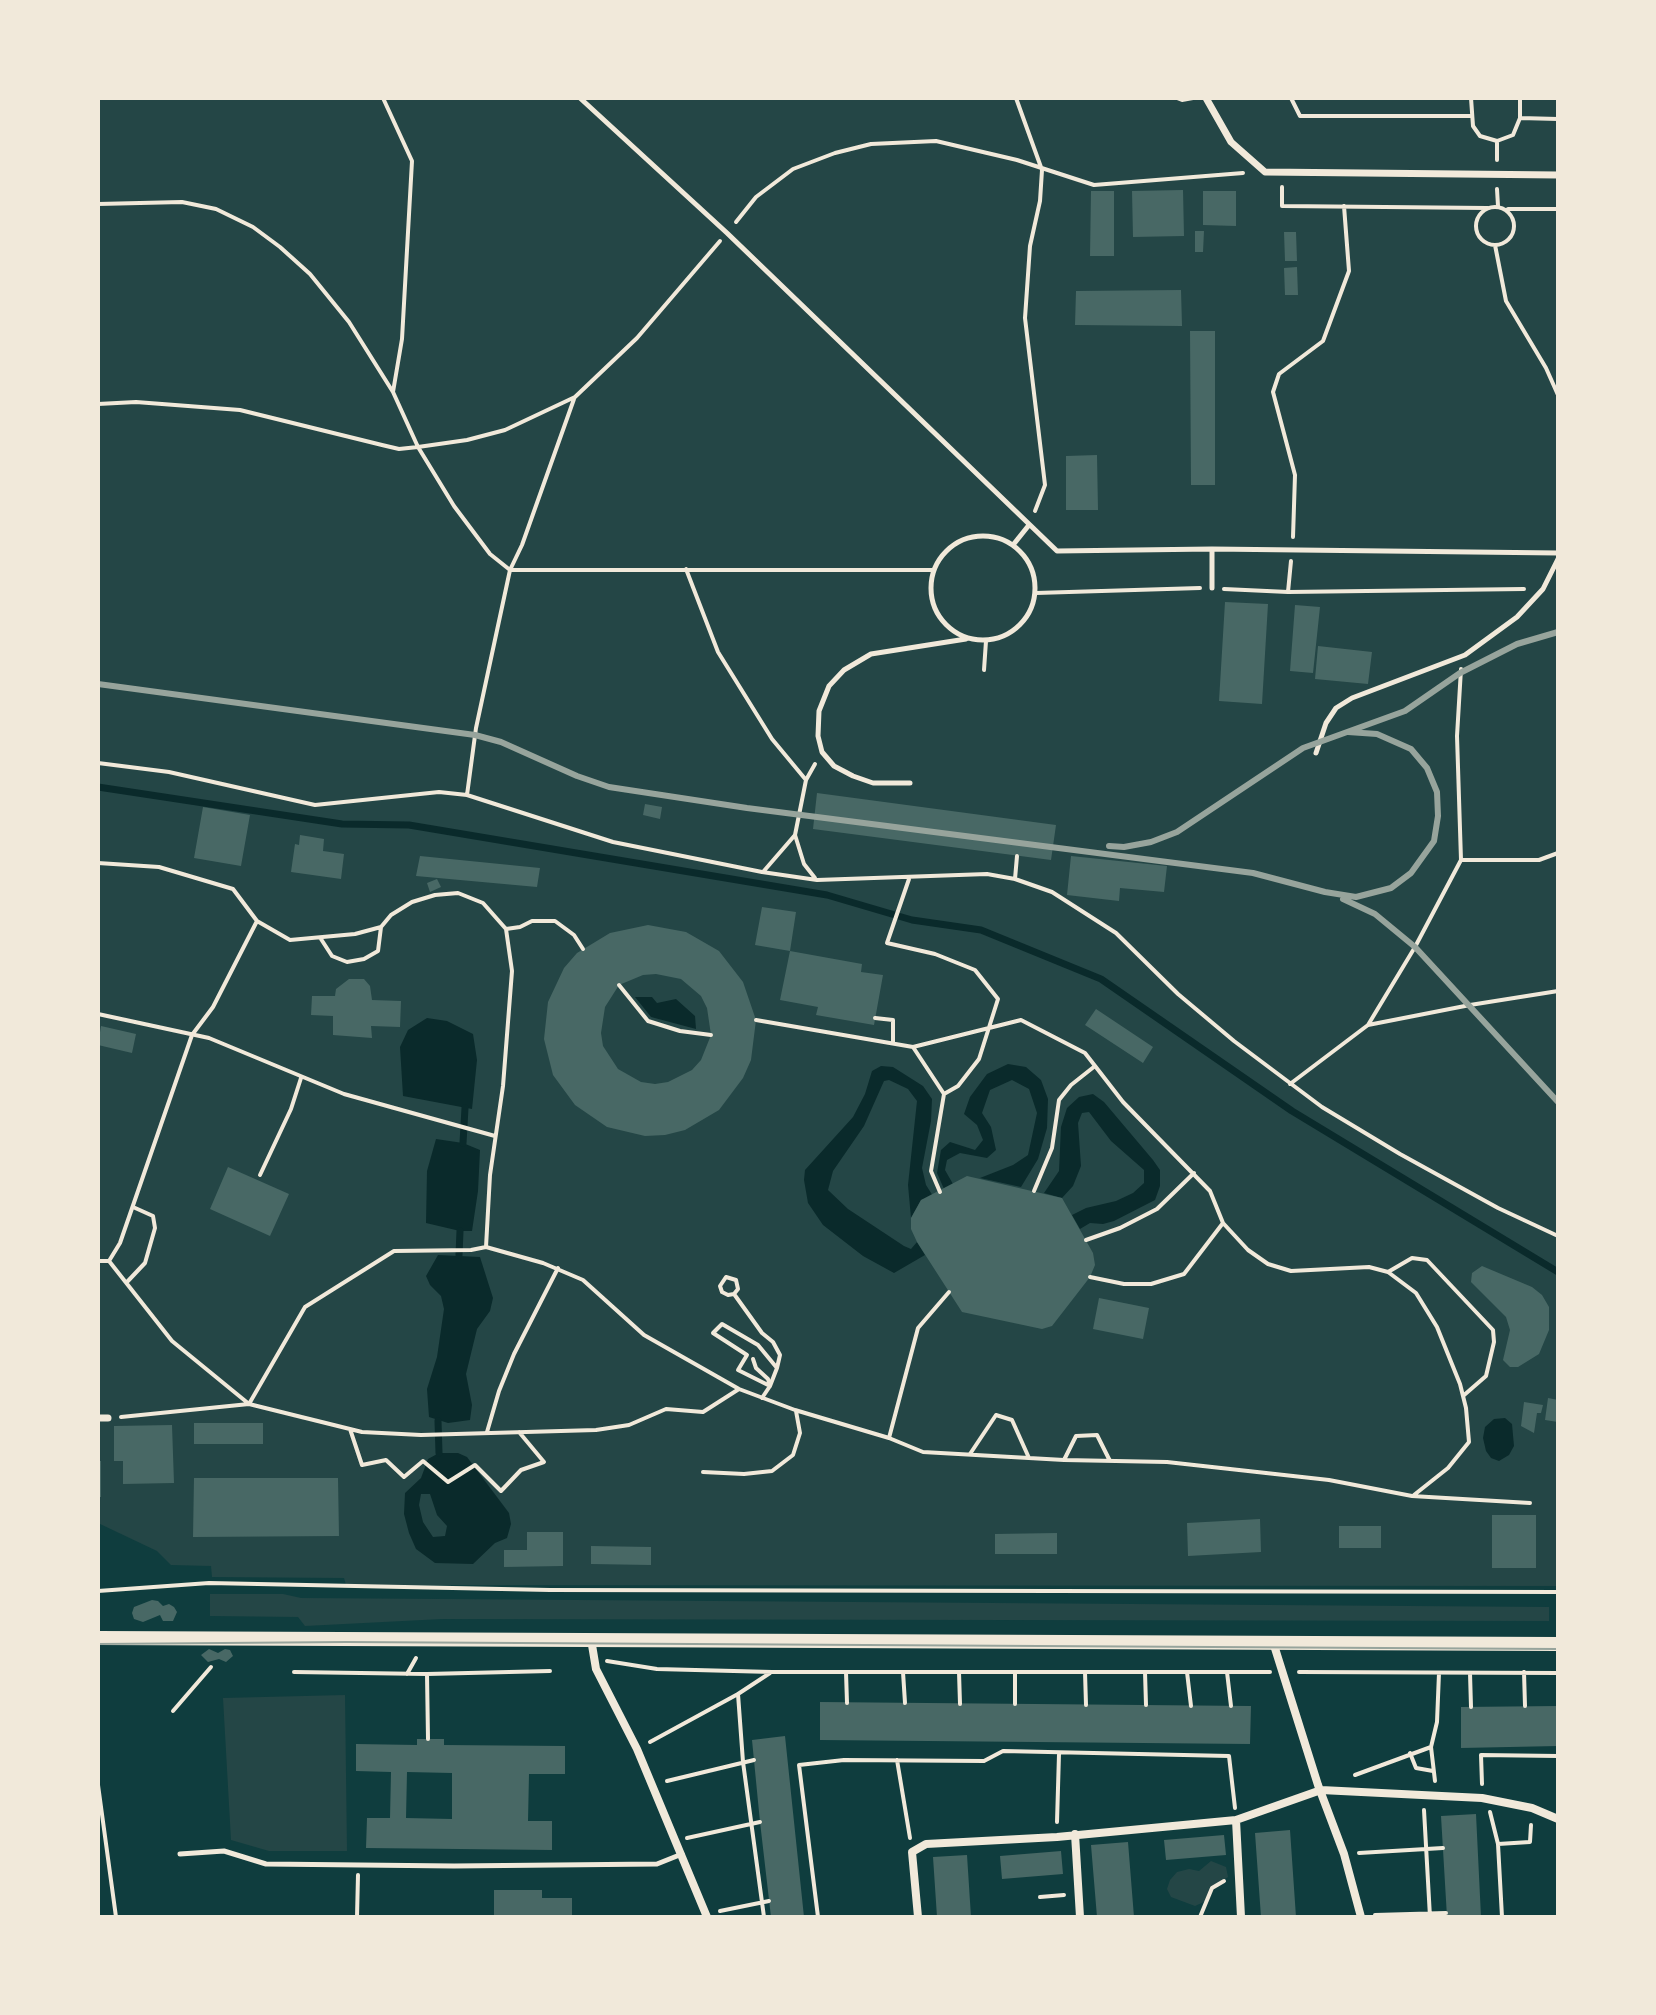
<!DOCTYPE html>
<html>
<head>
<meta charset="utf-8">
<style>
  body { margin:0 }
  #map { position:relative; width:1656px; height:2015px; overflow:hidden; background:#0f3d3e; font-family:"Times New Roman",serif }
  canvas { display:block }
  .frame { position:absolute; inset:0; border:100px solid #f1e9da; pointer-events:none }
</style>
</head>
<body>
<div id="map">
<canvas width="1656" height="2015"></canvas>
<div class="frame"></div>
</div>
<script>
const c = document.querySelector('canvas').getContext('2d');
c.lineJoin = 'round';
function fillPath(path, color) { c.fillStyle = color; c.fill(path, 'evenodd'); }
const shape = rows => new Path2D(rows.map(r => 'M' + r).join(''));
function trace(path, color, width, dash) { c.strokeStyle = color; c.lineWidth = width; c.lineCap = dash ? 'butt' : 'round'; c.setLineDash(dash || []); c.stroke(path); }
fillPath(shape([
  [98,98,1558,98,1558,1586,346,1585,344,1578,212,1577,211,1566,171,1565,157,1551,98,1523],
  [210,1594,283,1594,301,1598,1549,1607,1549,1621,442,1619,305,1626,298,1617,210,1616],
  [345,1695,347,1851,269,1851,231,1840,223,1698],
  [1211,1861,1226,1867,1228,1877,1212,1888,1206,1901,1195,1906,1171,1897,1167,1889,1170,1880,1177,1872,1189,1869,1199,1871]
]), '#244646');
fillPath(shape([
  [635,997,652,997,657,1003,676,999,695,1016,696,1029,651,1017],
  [427,1018,447,1021,473,1034,477,1060,472,1109,403,1096,400,1047,408,1030],
  [1008,1064,1026,1067,1041,1080,1048,1099,1047,1128,1038,1159,1021,1187,980,1178,1013,1165,1028,1155,1037,1113,1029,1089,1012,1080,990,1090,982,1113,991,1127,996,1150,987,1158,960,1153,947,1160,945,1170,953,1184,944,1189,937,1173,941,1150,950,1142,975,1150,983,1140,977,1125,964,1114,970,1097,987,1074],
  [893,1067,923,1086,932,1099,931,1121,922,1168,926,1185,933,1196,921,1200,911,1218,908,1185,917,1101,908,1089,889,1080,884,1081,864,1126,833,1171,828,1190,848,1209,904,1246,911,1249,917,1242,925,1255,894,1273,863,1256,823,1225,808,1203,804,1180,805,1170,853,1117,865,1094,872,1071,881,1066],
  [1093,1094,1104,1102,1153,1160,1160,1170,1160,1186,1155,1200,1114,1221,1103,1224,1090,1223,1080,1229,1072,1215,1086,1208,1116,1201,1133,1193,1144,1183,1144,1170,1111,1141,1089,1112,1082,1113,1078,1123,1081,1166,1073,1186,1062,1198,1044,1193,1059,1171,1061,1127,1067,1108,1079,1097],
  [436,1139,463,1143,480,1150,478,1191,472,1231,460,1231,426,1223,427,1171],
  [438,1255,480,1257,493,1298,490,1311,477,1329,466,1374,472,1405,470,1420,448,1423,429,1417,427,1389,437,1357,444,1309,441,1296,430,1285,426,1276],
  [1505,1418,1512,1424,1514,1446,1509,1455,1499,1461,1491,1458,1486,1451,1483,1438,1485,1427,1494,1419],
  [439,1453,458,1453,467,1457,509,1513,511,1524,507,1538,495,1543,473,1564,435,1563,416,1549,409,1533,404,1514,405,1493,421,1478,428,1459],
  [421,1494,430,1494,437,1515,447,1526,445,1536,433,1537,423,1522,419,1505]
]), '#0a2a2b');
trace(shape([
  [98,787,342,824,409,825,827,895,912,920,981,930,1101,979,1292,1111,1558,1272],
  [463,1143,465,1108],
  [459,1255,460,1231],
  [438,1421,439,1453]
]), '#0a2a2b', 7);
fillPath(shape([
  [1183,190,1184,236,1133,237,1132,191],
  [1091,191,1114,191,1114,256,1090,256],
  [1203,191,1236,191,1236,226,1203,225],
  [1195,231,1204,231,1203,252,1195,252],
  [1284,232,1296,232,1297,261,1285,261],
  [1297,267,1298,295,1285,295,1284,268],
  [1181,290,1182,326,1075,325,1076,291],
  [1190,331,1215,331,1215,485,1191,485],
  [1097,455,1098,510,1066,510,1066,456],
  [1225,602,1268,604,1262,704,1219,701],
  [1295,605,1320,607,1313,673,1290,671],
  [1318,646,1372,652,1368,684,1315,679],
  [817,793,1056,825,1051,860,813,829],
  [645,804,662,807,660,819,643,815],
  [203,807,250,815,241,866,194,858],
  [300,835,324,839,323,851,344,854,341,879,291,872,295,844,299,845],
  [420,856,540,868,537,887,416,876],
  [1071,856,1167,866,1164,892,1120,888,1119,901,1067,895],
  [437,879,441,887,430,892,427,883],
  [762,907,796,912,790,951,755,945],
  [648,925,686,932,719,951,743,982,756,1020,751,1060,743,1078,719,1110,685,1130,665,1135,645,1136,607,1127,575,1105,553,1075,544,1039,548,1002,564,968,577,953,610,933],
  [656,974,681,979,701,996,707,1008,711,1035,701,1060,692,1070,668,1082,655,1084,641,1082,618,1069,603,1046,601,1033,605,1007,619,985,643,975],
  [790,951,862,964,861,972,883,975,874,1025,816,1015,818,1007,780,1000],
  [349,979,364,979,370,986,372,1000,401,1001,400,1027,371,1026,372,1038,333,1035,333,1016,311,1015,312,996,335,996,336,989],
  [1096,1009,1153,1047,1143,1063,1085,1025],
  [101,1026,136,1034,132,1053,98,1045],
  [228,1167,289,1194,270,1236,210,1209],
  [967,1176,1062,1198,1093,1253,1095,1265,1090,1277,1052,1326,1042,1329,962,1312,917,1242,911,1229,911,1218,921,1200],
  [1482,1266,1532,1287,1542,1295,1549,1307,1549,1330,1539,1354,1518,1367,1510,1367,1503,1360,1510,1330,1506,1317,1471,1282,1472,1273],
  [1099,1298,1149,1308,1143,1339,1093,1329],
  [1548,1398,1558,1400,1558,1422,1545,1420],
  [1524,1402,1543,1405,1541,1413,1537,1413,1534,1433,1521,1426],
  [194,1423,263,1423,263,1444,194,1444],
  [172,1425,174,1483,123,1484,123,1461,114,1461,114,1426],
  [98,1461,101,1461,101,1497,98,1497],
  [194,1478,338,1478,339,1536,193,1537],
  [1492,1515,1536,1515,1536,1568,1492,1568],
  [1260,1519,1261,1552,1188,1556,1187,1523],
  [1339,1526,1381,1526,1381,1548,1339,1548],
  [527,1532,563,1532,563,1566,504,1567,504,1550,527,1550],
  [1057,1533,1057,1554,995,1554,995,1534],
  [591,1546,651,1547,651,1565,591,1564],
  [152,1600,158,1601,163,1606,169,1604,174,1607,177,1612,173,1621,163,1621,160,1615,143,1622,134,1619,132,1613,134,1607],
  [209,1649,218,1653,225,1649,230,1650,233,1656,226,1662,219,1659,208,1662,201,1655],
  [820,1702,1251,1706,1250,1744,820,1740],
  [1558,1706,1558,1746,1461,1748,1461,1707],
  [785,1736,804,1917,771,1917,760,1822,752,1740],
  [417,1739,444,1739,444,1745,565,1746,565,1774,529,1774,528,1821,552,1821,552,1850,366,1848,367,1818,390,1818,391,1772,356,1771,356,1744,417,1745],
  [407,1772,452,1773,452,1819,406,1818],
  [1476,1814,1481,1917,1447,1917,1441,1816],
  [1290,1830,1296,1917,1261,1917,1255,1833],
  [1224,1835,1226,1855,1166,1860,1164,1840],
  [1128,1842,1134,1917,1097,1917,1091,1845],
  [1061,1851,1063,1874,1002,1879,1000,1856],
  [967,1855,971,1917,937,1917,933,1857],
  [494,1890,542,1890,542,1898,572,1898,572,1917,494,1917]
]), '#486865');
trace(shape([
  [383,98,412,161,402,339,393,392,418,447,467,440,505,430,575,397,637,338,720,241],
  [1016,98,1042,170,1040,201,1030,246,1025,318,1045,485,1035,511],
  [1177,98,1182,100,1193,98],
  [1291,98,1300,116,1471,116],
  [1471,98,1473,126,1480,136,1497,141,1497,160],
  [1520,98,1520,118,1558,119],
  [1497,141,1513,135,1520,118],
  [1282,187,1282,206,1487,208],
  [1497,189,1498,206],
  [98,204,182,202,216,209,253,227,280,247,310,274,349,322,393,392],
  '1476 226a19 19 0 1 1 38 0a19 19 0 1 1-38 0Z',
  [1508,209,1558,209],
  [736,222,756,197,793,169,835,153,871,144,936,141,1017,160,1094,185,1243,173],
  [1495,245,1506,301,1546,368,1558,395],
  [98,404,136,402,240,410,382,445,399,449,418,447,454,506,490,554,510,570,933,570],
  [1293,537,1295,475,1273,392,1279,374,1323,341,1349,271,1344,206],
  [686,569,718,652,772,739,806,780],
  [1224,589,1288,592,1524,589],
  [1288,592,1291,561],
  [1036,593,1200,588],
  [984,670,986,641],
  [98,763,169,772,315,805,439,792,467,795,613,842,762,872,817,880,987,874,1015,879,1052,892,1116,933,1178,994,1234,1041,1322,1107,1400,1154,1498,1208,1558,1236],
  [467,795,476,728,510,570,522,545,574,399],
  [795,835,804,864,815,878],
  [1462,860,1539,860,1558,853],
  [98,863,159,867,233,889,257,921,290,940,355,934,381,927,391,915,412,902,435,895,458,893,483,903,506,929,512,971,503,1086,490,1175,486,1247],
  [763,872,795,835,806,780,815,764],
  [909,879,887,943,935,954,975,970,998,999,979,1059,958,1086,944,1094],
  [1015,879,1017,856],
  [506,929,520,927,532,921,555,921,574,935,583,949],
  [321,939,332,956,347,962,364,959,378,951,381,927],
  [619,985,648,1021,680,1031,711,1035],
  [98,1014,209,1038,344,1094,495,1136],
  [875,1018,893,1020,893,1042],
  [756,1020,913,1047,1021,1020,1085,1053,1123,1102,1210,1191,1223,1223,1248,1250,1268,1264,1291,1271,1369,1267,1388,1272,1416,1293,1437,1327,1460,1384,1466,1408,1469,1442,1448,1468,1414,1495],
  [1368,1025,1415,947,1461,860,1457,736,1461,669],
  [913,1047,944,1094,931,1171,940,1192],
  [1290,1084,1368,1025,1470,1005,1558,991],
  [260,1175,291,1109,301,1078],
  [1034,1191,1052,1148,1059,1100,1071,1085,1095,1066],
  [1086,1240,1120,1228,1157,1209,1194,1173],
  [98,1261,109,1261],
  [109,1261,120,1243,192,1035,213,1007,257,921],
  [109,1261,172,1341,249,1404],
  [1388,1272,1412,1258,1427,1260,1493,1330,1494,1342,1486,1376,1463,1396],
  [1090,1277,1124,1284,1151,1284,1184,1274,1223,1223],
  [127,1282,145,1263,155,1228,153,1216,133,1207],
  [734,1294,738,1289,736,1280,726,1277,720,1286,722,1292,728,1295,734,1294,762,1333,773,1342,780,1355,777,1368],
  [753,1359,756,1368,768,1379,770,1386],
  [762,1398,770,1386,777,1368,758,1345,722,1324,713,1333,747,1355,738,1370,770,1386],
  [249,1404,305,1307,394,1251,471,1250,486,1247,543,1263,583,1280,644,1335,739,1389,795,1410,889,1438,923,1452,1064,1460,1167,1462,1329,1480,1412,1496,1530,1503],
  [121,1417,249,1404,362,1432,421,1435,596,1430,629,1425,666,1409,703,1412,739,1389],
  [350,1429,362,1465,386,1460,404,1477,423,1461,448,1482,475,1465,501,1491,521,1470,544,1462,519,1432],
  [487,1432,499,1391,514,1354,558,1268],
  [889,1438,918,1328,949,1292],
  [970,1454,996,1415,1012,1420,1029,1458],
  [1064,1460,1076,1436,1097,1435,1110,1461],
  [703,1472,744,1474,772,1471,793,1455,800,1433,796,1411],
  [98,1591,209,1583,550,1590,1558,1592],
  [607,1661,657,1669,772,1672,1270,1672],
  [294,1672,427,1674,550,1671],
  [846,1672,847,1703],
  [903,1672,905,1703],
  [959,1672,960,1704],
  [1015,1672,1015,1704],
  [1085,1672,1086,1705],
  [1145,1672,1146,1705],
  [1187,1672,1191,1706],
  [1227,1672,1231,1706],
  [1299,1672,1558,1673],
  [1524,1672,1525,1706],
  [1470,1673,1471,1707],
  [407,1674,416,1658],
  [427,1674,428,1739],
  [738,1694,770,1673],
  [173,1711,211,1667],
  [650,1742,738,1694,743,1762,764,1917],
  [1410,1753,1416,1768,1433,1771],
  [897,1760,910,1838],
  [1355,1775,1431,1747],
  [667,1781,754,1760],
  [1435,1781,1431,1747,1437,1722,1439,1673],
  [1482,1784,1481,1755,1558,1756],
  [98,1785,116,1917],
  [1424,1810,1430,1917],
  [1490,1812,1498,1844,1502,1917],
  [1057,1822,1059,1754],
  [687,1838,760,1822],
  [1498,1844,1530,1842,1531,1825],
  [1359,1853,1443,1848],
  [1040,1897,1064,1895],
  [720,1911,769,1901],
  [1375,1915,1446,1913],
  [357,1917,358,1875],
  [818,1917,799,1765,844,1760,984,1761,1003,1751,1229,1756,1235,1808],
  [1200,1917,1212,1888,1224,1881]
]), '#f1e9da', 4);
trace(shape([
  [580,98,727,233,1057,551,1212,549,1558,553],
  '931 588a52 52 0 1 1 104 0a52 52 0 1 1-104 0Z',
  [1013,545,1029,525],
  [1212,549,1212,588],
  [1316,753,1326,723,1336,708,1352,698,1465,655,1517,617,1543,589,1558,559],
  [910,783,873,783,853,776,834,766,822,752,818,736,819,711,829,686,844,670,871,654,966,639],
  [180,1854,224,1851,266,1864,454,1866,657,1864,682,1854]
]), '#f1e9da', 5);
trace(shape([
  [1206,98,1231,142,1265,172,1558,175],
  [98,1418,108,1418]
]), '#f1e9da', 7);
trace(shape([
  [591,1639,596,1669,637,1749,707,1917],
  [1273,1642,1318,1785,1344,1854,1361,1917],
  [1236,1820,1241,1917],
  [1075,1834,1080,1917],
  [918,1917,912,1852,926,1844,1057,1837,1236,1820,1321,1790,1482,1798,1532,1808,1558,1819]
]), '#f1e9da', 8);
trace(shape([
  [98,1638,1558,1644]
]), '#f1e9da', 14);
trace(shape([
  [98,1644,346,1642,1558,1649]
]), '#97a49c', 2);
trace(shape([
  [98,684,475,735,501,742,577,776,609,787,747,808,1253,873,1325,892,1356,897,1391,888,1411,873,1434,841,1438,816,1437,792,1427,768,1411,749,1377,734,1348,732],
  [1109,846,1124,847,1151,842,1177,832,1303,748,1405,711,1460,673,1517,644,1558,632],
  [1343,899,1375,914,1415,947,1558,1102]
]), '#97a49c', 6);
</script>
</body>
</html>
